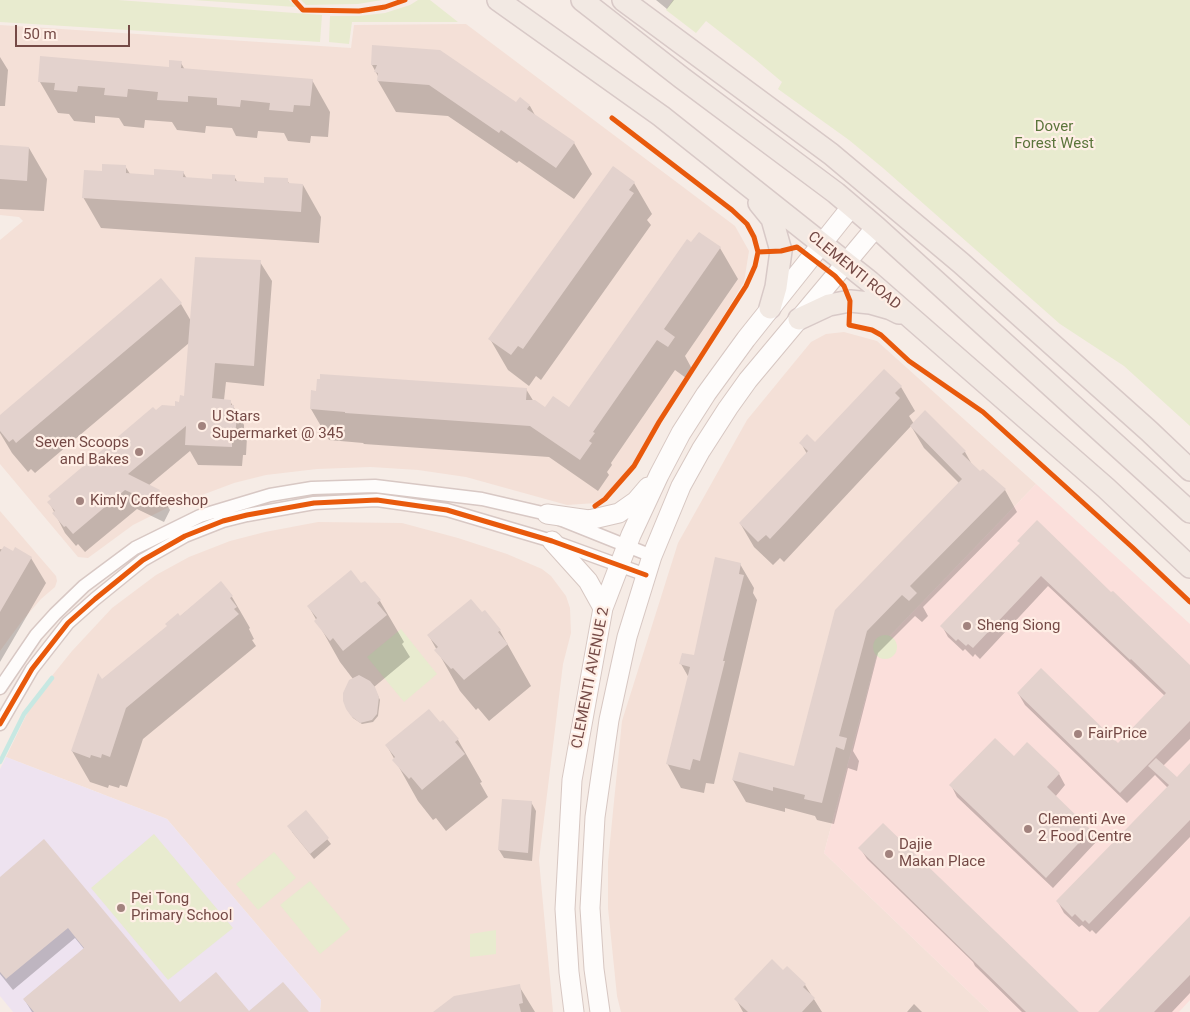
<!DOCTYPE html>
<html>
<head>
<meta charset="utf-8">
<style>
  body { margin:0 }
  #map { position:relative; width:1190px; height:1012px; overflow:hidden; background:#f6ece6; font-family:Roboto,sans-serif }
  canvas { display:block }
  .scale { position:absolute; left:15px; top:25px; width:115px; height:22px; box-sizing:border-box; border:2px solid #754a46; border-top:0; padding-left:6px; font-size:15px; line-height:18px; white-space:nowrap; color:#754a46; -webkit-text-stroke:4px #ffefe6; paint-order:stroke }
</style>
</head>
<body>
<div id="map">
<canvas width="1190" height="1012"></canvas>
<div class="scale">50 m</div>
</div>
<script>
const c = document.querySelector('canvas').getContext('2d');
c.lineJoin = 'round';
function fillPath(path, color) { c.fillStyle = color; c.fill(path, 'evenodd'); }
const shape = rows => new Path2D(rows.map(r => 'M' + r).join(''));
function trace(path, color, width, dash) { c.strokeStyle = color; c.lineWidth = width; c.lineCap = dash ? 'butt' : 'round'; c.setLineDash(dash || []); c.stroke(path); }
function label(font, color, halo, rows, align = 'center') {
  c.font = font + ' Roboto,sans-serif'; c.lineWidth = 4.5; c.setLineDash([]); c.textBaseline = 'middle'; c.strokeStyle = halo; c.fillStyle = color; for (const [text, x, y, turn = 0] of rows) {
    c.save(); c.translate(x, y); c.rotate((+turn || 0) * Math.PI / 180); c.textAlign = isNaN(turn) ? turn : align; if (halo) c.strokeText(text, 0, 0); c.fillText(text, 0, 0); c.restore();
  }
}
fillPath(shape([
  [466,24,735,226,749,251,744,282,632,467,614,486,596,503,567,505,466,477,418,470,371,467,317,469,266,475,234,483,165,509,133,525,88,558,78,557,0,464,0,240,23,221,19,217,0,215,0,25,351,48,354,25],
  [844,332,877,341,1036,484,879,647,824,853,990,1012,621,1012,617,996,608,908,608,862,622,721,678,543,747,420,811,342,826,334],
  [0,511,56,576,57,581,55,587,41,599,22,621,0,651],
  [318,522,402,523,458,538,507,554,542,569,551,576,566,596,570,608,571,633,563,664,539,860,553,1012,320,1012,321,1000,167,819,6,757,35,697,72,651,112,608,156,575,189,557,230,541,265,532]
]), '#f4e0d7');
fillPath(shape([
  [1036,484,1190,624,1190,1000,1179,1012,990,1012,824,853,879,647]
]), '#fbdfdb');
fillPath(shape([
  [6,757,167,819,321,1000,320,1012,13,1012,0,996,0,769]
]), '#eee3f0');
fillPath(shape([
  [0,0,118,0,322,15,320,42,0,22],
  [193,0,289,0,296,7],
  [301,0,382,0,358,4,306,5],
  [418,0,430,0,458,22,352,22,349,44,329,42,330,16,359,16,385,13,410,5],
  [673,0,1190,0,1190,426,1124,366,1060,324,883,168,849,140,778,89,782,82,756,60,706,21,696,33,666,10],
  [401,629,437,674,404,702,367,657],
  '873 647a12 12 0 1 1 24 0a12 12 0 1 1-24 0Z',
  [154,834,233,928,168,980,91,888],
  [274,852,296,878,258,910,236,884],
  [310,881,350,929,320,954,280,905],
  [496,930,496,954,470,957,470,934]
]), '#e8ebcf');
fillPath(shape([
  [656,0,674,0,667,9],
  [373,46,517,104,530,106,536,117,574,143,592,174,574,199,519,161,517,163,448,116,396,112,378,81,379,78,372,65],
  [0,57,8,70,5,106,0,106],
  [181,63,185,70,312,80,330,112,328,137,311,136,310,143,288,141,284,133,258,131,257,138,236,136,232,128,206,126,205,133,177,130,172,122,145,120,144,128,124,126,119,118,95,116,95,123,74,121,69,114,58,113,40,82,170,68],
  [0,146,29,148,47,179,44,211,0,209],
  [125,166,130,174,155,176,183,172,187,179,213,180,234,176,238,183,265,184,287,180,290,185,303,185,321,217,319,243,101,228,83,197,103,173],
  [634,183,652,214,647,220,651,225,541,380,536,376,529,386,508,370,490,339],
  [699,233,720,248,738,279,685,356,692,369,686,378,675,370,611,463,612,465,607,472,609,475,598,491,549,457,364,444,363,443,329,440,311,409,312,392,526,389,534,402,545,409,569,409],
  [260,262,272,281,264,386,226,382,224,400,230,401,244,425,244,431,247,437,246,455,243,455,242,466,198,465,190,451,148,486,159,491,170,510,164,522,137,509,85,552,78,544,76,546,65,533,49,502,156,411,176,408,181,403,185,397,189,343,35,473,31,469,28,472,12,453,0,433,0,417,181,304,191,321],
  [901,387,915,411,909,416,914,424,965,452,974,468,1005,490,1017,512,923,607,928,616,922,622,915,616,878,653,853,751,859,761,857,771,848,768,834,824,817,820,815,816,785,808,785,812,746,802,733,780,795,767,837,611,960,484,924,448,911,426,784,562,780,558,773,565,754,547,740,523,807,454,801,443,815,444],
  [1019,541,1111,594,1190,667,1190,739,1163,766,1177,779,1190,765,1190,837,1096,934,1092,930,1090,932,1082,925,1079,927,1064,913,1058,902,1168,788,1155,775,1127,803,1025,705,1018,693,1118,744,1165,696,1048,586,980,659,975,654,973,657,965,649,963,651,948,637,942,626,1021,544],
  [0,549,31,558,46,583,0,662],
  [740,564,754,588,753,593,757,600,714,784,706,783,704,793,681,788,667,763,689,678,681,664,695,657],
  [221,583,232,597,250,628,249,629,254,639,252,640,256,646,143,739,127,787,120,785,119,788,109,785,108,788,90,782,72,751,102,680],
  [364,583,380,601,404,642,402,644,410,657,374,687,380,700,378,716,373,722,362,724,353,718,347,709,353,679,340,662,309,607],
  [500,631,531,686,489,721,478,708,476,710,460,691,429,636],
  [442,722,458,740,482,782,480,783,488,797,446,831,436,818,433,820,418,801,387,746],
  [1014,758,1059,774,1065,785,1055,797,1090,831,1096,842,1053,888,957,797,951,785],
  [531,802,536,811,532,861,504,858,499,850],
  [306,812,331,844,314,859,292,832],
  [860,848,1077,1012,1022,1012,975,966,973,962,867,859],
  [0,878,180,1004,248,1012,32,1012,24,999,84,949,75,938,13,990,0,974],
  [1190,918,1190,993,1172,1012,1100,1012],
  [805,985,822,1012,743,1012,736,999],
  [519,986,535,1012,436,1012],
  [914,1004,922,1012,907,1012]
]), '#0003');
trace(shape([
  [0,762,24,714,52,678]
]), '#c7e8e2', 4.5);
fillPath(shape([
  [372,45,440,50,516,102,520,97,530,105,527,109,575,142,556,168,501,130,499,133,429,85,377,81,378,73,374,72,377,65,371,65],
  [40,56,169,67,169,60,182,61,181,68,313,79,310,106,294,105,293,112,269,110,270,103,241,100,240,107,217,105,217,98,188,96,188,102,157,100,158,92,128,89,127,97,104,95,105,88,78,86,77,92,54,90,55,83,38,82],
  [0,145,29,147,27,181,0,179],
  [102,164,126,165,126,173,154,175,154,169,184,171,183,177,212,179,212,174,235,175,235,181,264,183,264,177,288,178,288,183,303,184,301,212,82,198,84,170,102,171],
  [613,166,635,182,629,190,634,193,523,349,518,346,511,355,488,339],
  [699,232,721,247,664,329,675,337,668,347,657,340,593,432,595,433,589,441,592,443,580,460,530,426,345,413,345,412,310,409,311,390,316,391,317,379,320,379,320,374,527,388,526,400,535,400,545,407,553,396,569,407,687,239,691,242],
  [195,257,261,260,254,366,215,363,212,398,231,400,231,405,234,405,233,416,237,416,235,436,232,436,232,447,185,445,186,426,128,474,160,490,153,503,125,490,73,534,66,526,64,527,52,513,55,511,47,502,51,499,48,496,153,407,156,410,162,405,175,406,175,401,179,402,180,395,184,396],
  [161,278,182,303,16,443,13,439,9,442,0,431,0,415],
  [884,369,902,386,895,393,900,398,787,521,770,539,766,535,758,542,739,523,808,451,799,443,807,434,815,442],
  [925,410,966,451,962,454,980,471,983,469,1006,489,910,586,917,593,909,601,902,595,867,631,839,736,847,738,844,750,836,747,822,803,804,799,805,795,773,787,773,791,732,780,739,752,794,766,835,610,962,479,910,426],
  [1037,520,1111,592,1113,591,1190,665,1190,721,1120,793,1017,693,1041,668,1118,743,1166,693,1131,659,1130,660,1041,576,973,648,968,644,966,646,958,639,956,641,940,626,1020,543,1017,541],
  [4,546,13,551,15,547,32,557,0,612,0,552],
  [715,557,741,563,739,574,744,575,723,661,725,661,700,761,693,759,690,770,666,764,690,667,679,664,682,653,694,655],
  [351,570,361,583,365,581,381,600,377,603,387,615,343,651,333,638,330,641,314,621,317,618,307,606],
  [221,581,233,596,230,598,237,607,234,609,239,614,126,708,110,757,102,754,101,758,91,755,90,758,71,751,98,673,102,679,167,626,165,624,178,613,180,616],
  [471,599,482,612,485,610,501,630,498,632,508,644,464,680,453,668,451,669,434,650,438,647,427,635],
  [359,675,370,681,375,687,379,697,377,714,372,720,360,723,351,716,346,709,343,701,343,693,349,680],
  [429,709,440,722,443,720,459,739,455,742,465,754,422,790,411,777,409,779,392,760,395,757,385,745],
  [995,738,1014,756,1027,742,1060,773,1047,787,1091,830,1046,878,949,785],
  [1156,758,1177,777,1190,763,1190,820,1089,924,1085,920,1083,922,1075,914,1072,917,1056,901,1169,785,1148,766],
  [502,799,532,801,528,853,498,850],
  [306,810,329,838,310,854,287,826],
  [883,823,1079,1012,1026,1012,858,848],
  [44,839,180,1002,216,972,249,1011,283,982,309,1012,34,1012,23,999,84,948,68,928,6,979,0,972,0,877],
  [1190,916,1190,975,1154,1012,1098,1012],
  [772,959,783,970,787,966,806,984,803,987,815,998,802,1012,748,1012,734,999],
  [520,984,523,1003,519,1004,521,1012,433,1012,454,996]
]), '#e3d2cd');
const street = shape([
  [0,688,36,635,55,614,84,586,135,548,200,516,270,495,312,488,375,486,482,499,547,514,652,556],
  [0,724,32,669,68,623,95,599,143,560,185,536,223,521,247,515,314,503,377,500,447,510,552,541,646,575]
]);
const secondary = shape([
  [547,514,589,520,619,513,636,501,648,487],
  [552,541,588,581,603,608],
  [574,1012,569,972,565,909,572,780,603,608,631,535,659,475,681,433,706,394,746,339,852,206],
  [600,1012,594,969,590,908,595,817,609,720,627,637,652,556,681,486,701,450,728,408,748,380,876,227]
]);
const primary = shape([
  [498,0,661,116,870,282,1106,488,1190,567],
  [582,0,682,78,836,193,876,227,1190,512],
  [623,0,831,154,961,263,1149,431,1190,470],
  [759,203,772,219,781,251,776,287,770,308],
  [799,319,829,305,850,301,870,303,891,309,899,313]
]);
trace(street, '#d8c8c4', 15);
trace(secondary, '#d7c7c2', 21);
trace(primary, '#d8c9c7', 24);
trace(street, '#fefcfb', 12);
trace(secondary, '#fefcfb', 19);
trace(primary, '#f2e9e3', 21);
trace(shape([
  [294,0,303,10,359,11,385,7,405,0],
  [758,252,781,251,797,247,835,276,844,286,850,301,849,325,872,330,881,335,909,361,983,412,1132,547,1190,602],
  [595,506,605,499,634,466,659,422,746,286,755,266,758,252,754,237,747,224,732,210,612,118],
  [0,724,32,669,68,623,95,599,143,560,185,536,223,521,247,515,314,503,377,500,447,510,552,541,646,575]
]), '#e8590c', 5);
for (const [x, y, r, color] of [
  [202,426,5,"#a2837e"],
  [139,452,5,"#a2837e"],
  [80,501,5,"#a2837e"],
  [967,626,5,"#a2837e"],
  [1078,734,5,"#a2837e"],
  [1028,829,5,"#a2837e"],
  [889,854,5,"#a2837e"],
  [121,908,5,"#a2837e"]
]) { const dot = new Path2D(); dot.arc(x, y, r, 0, 2 * Math.PI); c.fillStyle = color; c.fill(dot); trace(dot, '#ffefe6', 2); }
label('15px', '#5b753b', '#ffefe6', [
  ["Dover",1054,127],
  ["Forest West",1054,144]
]);
label('15px', '#754a46', '#ffefe6', [
  ["CLEMENTI ROAD",854,271,39],
  ["CLEMENTI AVENUE 2",591,678,-79]
]);
label('15px', '#754a46', '#ffefe6', [
  ["U Stars",212,417],
  ["Supermarket @ 345",212,434],
  ["Seven Scoops",129,443,"right"],
  ["and Bakes",129,460,"right"],
  ["Kimly Coffeeshop",90,501],
  ["Sheng Siong",977,626],
  ["FairPrice",1088,734],
  ["Clementi Ave",1038,820],
  ["2 Food Centre",1038,837],
  ["Dajie",899,845],
  ["Makan Place",899,862],
  ["Pei Tong",131,899],
  ["Primary School",131,916]
], 'left');
</script>
</body>
</html>
